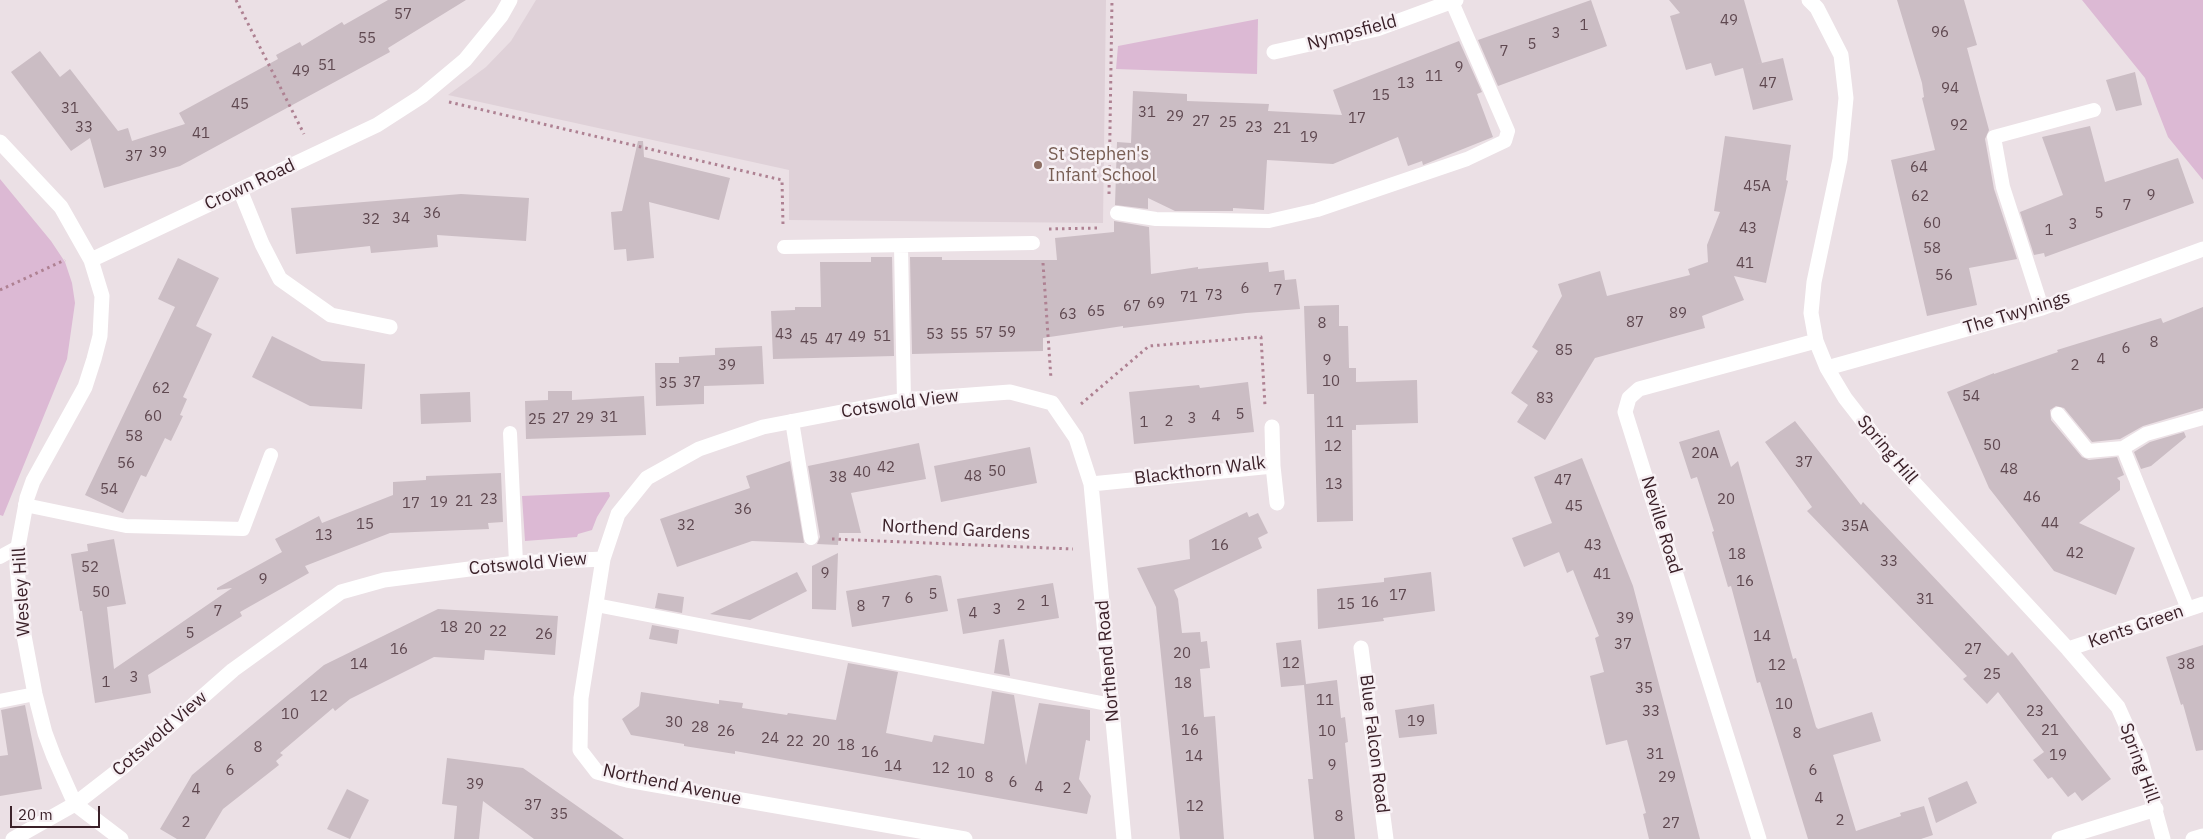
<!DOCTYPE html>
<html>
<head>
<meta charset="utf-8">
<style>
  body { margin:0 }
  #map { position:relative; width:2203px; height:839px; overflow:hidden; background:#ebe0e5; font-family:"IBM Plex Sans",sans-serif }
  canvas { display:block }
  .scale { position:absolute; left:10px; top:806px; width:90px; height:22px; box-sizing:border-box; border:2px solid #3b2129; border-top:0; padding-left:6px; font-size:15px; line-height:18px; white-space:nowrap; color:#3b2129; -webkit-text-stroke:4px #f7f0f4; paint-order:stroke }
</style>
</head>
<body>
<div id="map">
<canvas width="2203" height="839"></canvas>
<div class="scale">20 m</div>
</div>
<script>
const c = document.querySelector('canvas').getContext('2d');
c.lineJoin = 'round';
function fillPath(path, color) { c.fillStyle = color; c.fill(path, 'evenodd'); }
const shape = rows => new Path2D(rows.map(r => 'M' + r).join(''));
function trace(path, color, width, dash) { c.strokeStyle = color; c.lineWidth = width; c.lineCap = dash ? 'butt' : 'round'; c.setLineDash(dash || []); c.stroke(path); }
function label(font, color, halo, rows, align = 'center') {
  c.font = font + ' "IBM Plex Sans",sans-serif'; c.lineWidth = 5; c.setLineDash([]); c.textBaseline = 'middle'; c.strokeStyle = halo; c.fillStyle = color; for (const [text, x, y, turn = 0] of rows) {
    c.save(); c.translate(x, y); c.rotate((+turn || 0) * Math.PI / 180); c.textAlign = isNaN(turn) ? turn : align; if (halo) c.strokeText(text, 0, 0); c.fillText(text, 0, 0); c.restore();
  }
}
fillPath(shape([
  [536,0,1106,0,1103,223,789,220,789,170,448,95,486,67,511,41]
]), '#dfd1d8');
fillPath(shape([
  [2082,0,2203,0,2203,180,2168,137,2145,78],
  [1258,19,1257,74,1116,69,1118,46],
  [0,179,51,241,65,262,72,283,75,303,67,359,3,516,0,515],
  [609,492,610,496,597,517,592,530,578,534,577,537,525,541,522,496]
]), '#dcb9d4');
fillPath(shape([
  [388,0,466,0,388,48,390,52,180,166,104,188,90,138,71,151,11,72,40,51,60,77,70,69,118,131,128,128,132,141,185,124,179,113,278,59,276,55,300,42,302,46,342,22,344,25],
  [1591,0,1607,46,1498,86,1478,40],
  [1669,0,1744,0,1762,63,1749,66,1783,58,1793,100,1753,110,1743,68,1715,76,1711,63,1686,70,1670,16,1680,13],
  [1897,0,1964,0,1977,45,1967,48,1989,130,1985,139,1994,189,2017,259,1969,268,1977,305,1927,316,1891,160,1935,150,1922,98,1924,97,1922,83],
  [1459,41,1482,92,1477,94,1493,137,1423,165,1422,161,1408,166,1398,137,1333,164,1267,160,1264,210,1233,208,1233,211,1175,211,1148,198,1148,209,1115,205,1117,142,1131,143,1133,91,1187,94,1187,101,1269,104,1268,111,1342,115,1333,90],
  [2135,72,2142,105,2116,111,2106,80],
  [2090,126,2105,182,2178,158,2194,203,2045,257,2044,253,2034,255,2020,212,2063,195,2042,137],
  [1725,136,1791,145,1786,180,1788,181,1766,283,1734,276,1744,300,1702,316,1705,328,1595,358,1545,440,1517,422,1528,405,1511,393,1538,351,1532,347,1562,296,1558,284,1600,271,1607,296,1690,275,1688,269,1708,262,1707,245,1720,212,1714,211],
  [638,141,643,141,644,157,730,178,719,220,649,202,654,258,627,261,626,249,614,250,611,212,622,211],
  [461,194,529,198,526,241,437,235,438,247,371,253,370,246,296,254,291,208],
  [1114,221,1149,227,1151,274,1198,267,1198,269,1268,262,1269,272,1284,270,1285,280,1296,279,1300,309,1246,313,1123,328,1123,326,1043,338,1043,351,912,354,910,257,942,257,942,260,1057,260,1055,238,1114,232],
  [871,257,892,257,894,356,773,359,771,311,795,310,795,307,821,307,820,262,871,262],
  [178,258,219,278,196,326,212,334,183,397,187,399,180,415,183,416,171,441,165,438,146,477,141,475,123,513,85,495,175,307,158,299],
  [1339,305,1339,326,1348,326,1349,368,1356,368,1356,382,1417,380,1418,423,1356,425,1356,430,1352,430,1353,521,1317,522,1314,394,1307,394,1304,306],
  [2203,307,2203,408,2143,426,2120,439,2092,442,2064,408,2056,406,2050,410,2051,420,2082,457,2089,460,2117,457,2124,475,2117,478,2120,481,2120,490,2079,523,2135,548,2116,595,2054,571,1989,488,1947,392,1994,373,1994,374,2058,352,2057,350,2161,318,2163,323],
  [272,336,322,361,365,364,362,409,310,406,252,377],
  [762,346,764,384,704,386,704,404,656,406,655,363,679,363,679,357,715,355,715,348],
  [1248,382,1254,432,1134,444,1129,392,1199,385,1200,388],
  [548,391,572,391,572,400,644,396,646,435,526,439,525,401,548,400],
  [470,392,471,422,421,424,420,394],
  [1795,421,1861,505,1863,502,2008,656,2012,652,2111,779,2082,801,2075,792,2068,797,2052,777,2048,779,2033,760,2044,752,1998,692,1987,704,1963,679,1967,676,1807,511,1812,507,1765,442],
  [1719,430,1731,467,1738,461,1793,659,1796,658,1816,727,1818,729,1872,712,1881,741,1833,755,1856,831,1901,816,1900,813,1924,806,1933,835,1921,839,1808,839,1760,682,1757,683,1731,586,1728,587,1712,532,1714,531,1697,477,1691,479,1679,442],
  [2184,432,2186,437,2151,466,2141,469,2134,452,2150,442],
  [919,443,926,479,851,493,861,533,839,533,838,545,817,544,820,537,808,466],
  [1030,447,1037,483,941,502,934,466],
  [1582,458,1633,586,1700,839,1649,839,1643,814,1646,813,1627,740,1606,745,1590,676,1604,672,1595,638,1599,636,1573,570,1567,573,1559,552,1524,567,1512,538,1552,523,1534,477],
  [790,461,804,543,752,541,677,567,660,519,750,488,746,476],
  [501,473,503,522,488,523,489,529,390,533,305,566,309,573,240,612,242,616,148,675,151,693,95,703,82,611,80,611,71,554,88,551,87,544,114,539,126,604,107,607,114,669,232,588,217,590,217,588,282,552,275,539,319,516,322,523,393,495,393,482,426,480,426,476],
  [1247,512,1249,517,1258,513,1268,533,1258,538,1262,548,1174,590,1178,599,1182,633,1200,632,1201,642,1207,641,1210,668,1200,669,1204,717,1215,716,1224,839,1180,839,1156,607,1137,568,1190,559,1189,540],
  [838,553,836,610,812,609,812,566],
  [797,572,807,591,750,620,710,614],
  [1431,572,1435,611,1383,618,1384,621,1318,629,1317,589,1384,582,1384,578],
  [936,575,941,576,948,611,852,627,846,591],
  [1053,583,1059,618,963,634,957,599],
  [658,593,684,597,682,613,655,608],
  [438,609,558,616,555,655,485,650,484,660,434,657,350,699,335,711,333,708,280,753,283,755,276,761,279,765,223,809,205,839,177,839,160,829,192,775,324,665],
  [652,625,679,630,677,644,649,639],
  [1004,639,1010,676,994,673,999,640],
  [1301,640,1306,684,1337,680,1341,718,1345,717,1348,742,1345,743,1355,839,1314,839,1308,779,1313,779,1304,685,1281,687,1276,643],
  [2203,645,2203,750,2196,751,2183,704,2181,705,2166,657],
  [848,663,898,672,886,733,932,742,934,735,984,744,992,691,1014,695,1026,765,1039,703,1090,710,1090,741,1086,740,1079,779,1091,796,1087,814,735,751,735,754,684,746,684,744,631,735,622,719,639,706,641,692,719,704,719,700,743,703,742,708,787,715,788,713,836,720],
  [1434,704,1437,734,1399,738,1395,710],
  [25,705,42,789,0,796,0,756,8,755,1,710],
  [447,758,523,768,624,839,534,839,483,801,479,839,454,839,457,806,442,804],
  [1967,781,1977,803,1936,823,1928,798],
  [347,789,369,800,350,839,327,829]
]), '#cbbdc4');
trace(shape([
  [236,0,304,134],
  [449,102,782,180,783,225],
  [1109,194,1112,0],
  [1049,229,1100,228],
  [1043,263,1051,379],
  [0,290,65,260],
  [1081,404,1149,346,1261,337,1265,406],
  [832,539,1073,549]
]), '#ae8192', 3, [2.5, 4]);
trace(shape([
  [1117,213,1156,219,1269,221,1317,210,1467,159,1505,141,1508,131,1452,2],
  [901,246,904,400],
  [784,247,1033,243],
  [2042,308,2003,187,1994,137,2094,110],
  [2058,414,2088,451,2123,448,2146,434,2203,418],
  [792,421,811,538],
  [510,433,516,563],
  [2123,448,2188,609],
  [25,505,126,526,243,529,271,455],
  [0,557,18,547],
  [596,605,1112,705],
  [0,701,35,694]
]), '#fff', 14);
trace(shape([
  [1809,0,1817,8,1841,55,1846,98,1840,159,1814,282,1811,313,1816,341,1827,368,1845,398,1894,461,2068,649,2118,707,2140,756,2163,839],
  [1274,52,1377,29,1456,0],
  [0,142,61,207,91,260,102,296,100,336,94,359,85,387,33,481,27,498,18,547,17,566,22,625,35,694,45,733,54,757,75,804,13,839],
  [240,190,262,244,280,279,331,315,390,327],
  [91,260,377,125,422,96,465,60,501,16,510,0],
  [1827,368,2042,308,2203,249],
  [1273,466,1277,503],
  [1091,484,1273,466,1272,427],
  [1361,648,1386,839],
  [2068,649,2203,604],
  [121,839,75,804,124,766,233,670,341,592,384,580,516,563,603,559],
  [965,839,627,780,597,772,580,750,581,698,603,559,618,514,647,478,699,449,763,427,904,400,1010,392,1052,403,1076,438,1091,484,1124,839],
  [1759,839,1625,412,1629,398,1639,389,1816,341],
  [2059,839,2156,809],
  [2193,839,2203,836]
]), '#fff', 15);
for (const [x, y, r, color] of [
  [1038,165,5,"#8d6e63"]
]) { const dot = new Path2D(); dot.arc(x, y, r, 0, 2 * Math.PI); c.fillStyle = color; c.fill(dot); trace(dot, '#f7f0f4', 2); }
label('15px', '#5f4850', null, [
  ["57",403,15],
  ["49",1729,21],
  ["1",1584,26],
  ["96",1940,33],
  ["3",1556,34],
  ["55",367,39],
  ["5",1532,45],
  ["7",1504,52],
  ["51",327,66],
  ["9",1459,68],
  ["49",301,72],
  ["11",1434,77],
  ["13",1406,84],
  ["47",1768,84],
  ["94",1950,89],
  ["15",1381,96],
  ["45",240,105],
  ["31",70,109],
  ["31",1147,113],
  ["29",1175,117],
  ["17",1357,119],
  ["27",1201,122],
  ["25",1228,123],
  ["92",1959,126],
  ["33",84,128],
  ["23",1254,128],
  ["21",1282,129],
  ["41",201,134],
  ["19",1309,138],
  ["39",158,153],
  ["37",134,157],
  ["64",1919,168],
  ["45A",1757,187],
  ["9",2151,196],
  ["62",1920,197],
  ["7",2127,206],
  ["36",432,214],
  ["5",2099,214],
  ["34",401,219],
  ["32",371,220],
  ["60",1932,224],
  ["3",2073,225],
  ["43",1748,229],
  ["1",2049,231],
  ["58",1932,249],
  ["41",1745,264],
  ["56",1944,276],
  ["6",1245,289],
  ["7",1278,291],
  ["73",1214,296],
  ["71",1189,298],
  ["69",1156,304],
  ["67",1132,307],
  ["65",1096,312],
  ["89",1678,314],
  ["63",1068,315],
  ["87",1635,323],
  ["8",1322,324],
  ["59",1007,333],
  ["57",984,334],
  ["43",784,335],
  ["53",935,335],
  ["55",959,335],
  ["51",882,337],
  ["49",857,338],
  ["45",809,340],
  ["47",834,340],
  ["8",2154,343],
  ["6",2126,349],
  ["85",1564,351],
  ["4",2101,360],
  ["9",1327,361],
  ["39",727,366],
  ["2",2075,366],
  ["10",1331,382],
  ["37",692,383],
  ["35",668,384],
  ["62",161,389],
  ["54",1971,397],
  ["83",1545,399],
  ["5",1240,415],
  ["60",153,417],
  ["4",1216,417],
  ["31",609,418],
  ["27",561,419],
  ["29",585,419],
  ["3",1192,419],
  ["25",537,420],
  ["2",1169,422],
  ["1",1144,423],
  ["11",1335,423],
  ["58",134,437],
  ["50",1992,446],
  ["12",1333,447],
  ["20A",1705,454],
  ["37",1804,463],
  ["56",126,464],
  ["42",886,468],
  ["48",2009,470],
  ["50",997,472],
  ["40",862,473],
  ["48",973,477],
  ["38",838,478],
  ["47",1563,481],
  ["13",1334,485],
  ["54",109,490],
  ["46",2032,498],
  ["23",489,500],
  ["20",1726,500],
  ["21",464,502],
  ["19",439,503],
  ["17",411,504],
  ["45",1574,507],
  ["36",743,510],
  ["44",2050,524],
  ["15",365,525],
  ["32",686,526],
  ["35A",1855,527],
  ["13",324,536],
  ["16",1220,546],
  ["43",1593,546],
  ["42",2075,554],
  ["18",1737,555],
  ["33",1889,562],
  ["52",90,568],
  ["9",825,574],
  ["41",1602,575],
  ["9",263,580],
  ["16",1745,582],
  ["50",101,593],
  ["5",933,595],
  ["17",1398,596],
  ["6",909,599],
  ["31",1925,600],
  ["1",1045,602],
  ["7",886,603],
  ["16",1370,603],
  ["15",1346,605],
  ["2",1021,606],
  ["8",861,607],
  ["3",997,610],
  ["7",218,612],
  ["4",973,614],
  ["39",1625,619],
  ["18",449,628],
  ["20",473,629],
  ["22",498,632],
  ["5",190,634],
  ["26",544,635],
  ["14",1762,637],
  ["37",1623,645],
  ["16",399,650],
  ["27",1973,650],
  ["20",1182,654],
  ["12",1291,664],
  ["14",359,665],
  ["38",2186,665],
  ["12",1777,666],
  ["25",1992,675],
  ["3",134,678],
  ["1",106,683],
  ["18",1183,684],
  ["35",1644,689],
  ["12",319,697],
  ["11",1325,701],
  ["10",1784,705],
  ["33",1651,712],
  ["23",2035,712],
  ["10",290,715],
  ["19",1416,722],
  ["30",674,723],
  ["28",700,728],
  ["16",1190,731],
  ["21",2050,731],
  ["26",726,732],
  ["10",1327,732],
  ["8",1797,734],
  ["24",770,739],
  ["22",795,742],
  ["20",821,742],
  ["18",846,746],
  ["8",258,748],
  ["16",870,753],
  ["31",1655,755],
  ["19",2058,756],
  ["14",1194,757],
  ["9",1332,766],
  ["14",893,767],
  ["12",941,769],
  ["6",230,771],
  ["6",1813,771],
  ["10",966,774],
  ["8",989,778],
  ["29",1667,778],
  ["6",1013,783],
  ["39",475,785],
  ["4",1039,788],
  ["2",1067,789],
  ["4",196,790],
  ["4",1819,799],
  ["37",533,806],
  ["12",1195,807],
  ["35",559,815],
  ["8",1339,817],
  ["2",1840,821],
  ["2",186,823],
  ["27",1671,824]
]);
label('18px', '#3b2129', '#f7f0f4', [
  ["Nympsfield",1352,33,-15],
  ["Crown Road",250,185,-25],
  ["The Twynings",2017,313,-17],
  ["Cotswold View",900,404,-8],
  ["Spring Hill",1887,450,50],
  ["Blackthorn Walk",1200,471,-7],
  ["Neville Road",1661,525,73],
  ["Northend Gardens",956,530,3],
  ["Cotswold View",528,564,-5],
  ["Wesley Hill",22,592,-93],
  ["Kents Green",2136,627,-19],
  ["Northend Road",1108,661,-95],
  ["Cotswold View",160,734,-41],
  ["Blue Falcon Road",1374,744,83],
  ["Spring Hill",2139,763,70],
  ["Northend Avenue",672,785,12]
]);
label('18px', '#785e54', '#f7f0f4', [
  ["St Stephen's",1048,155],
  ["Infant School",1048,176]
], 'left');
</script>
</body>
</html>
